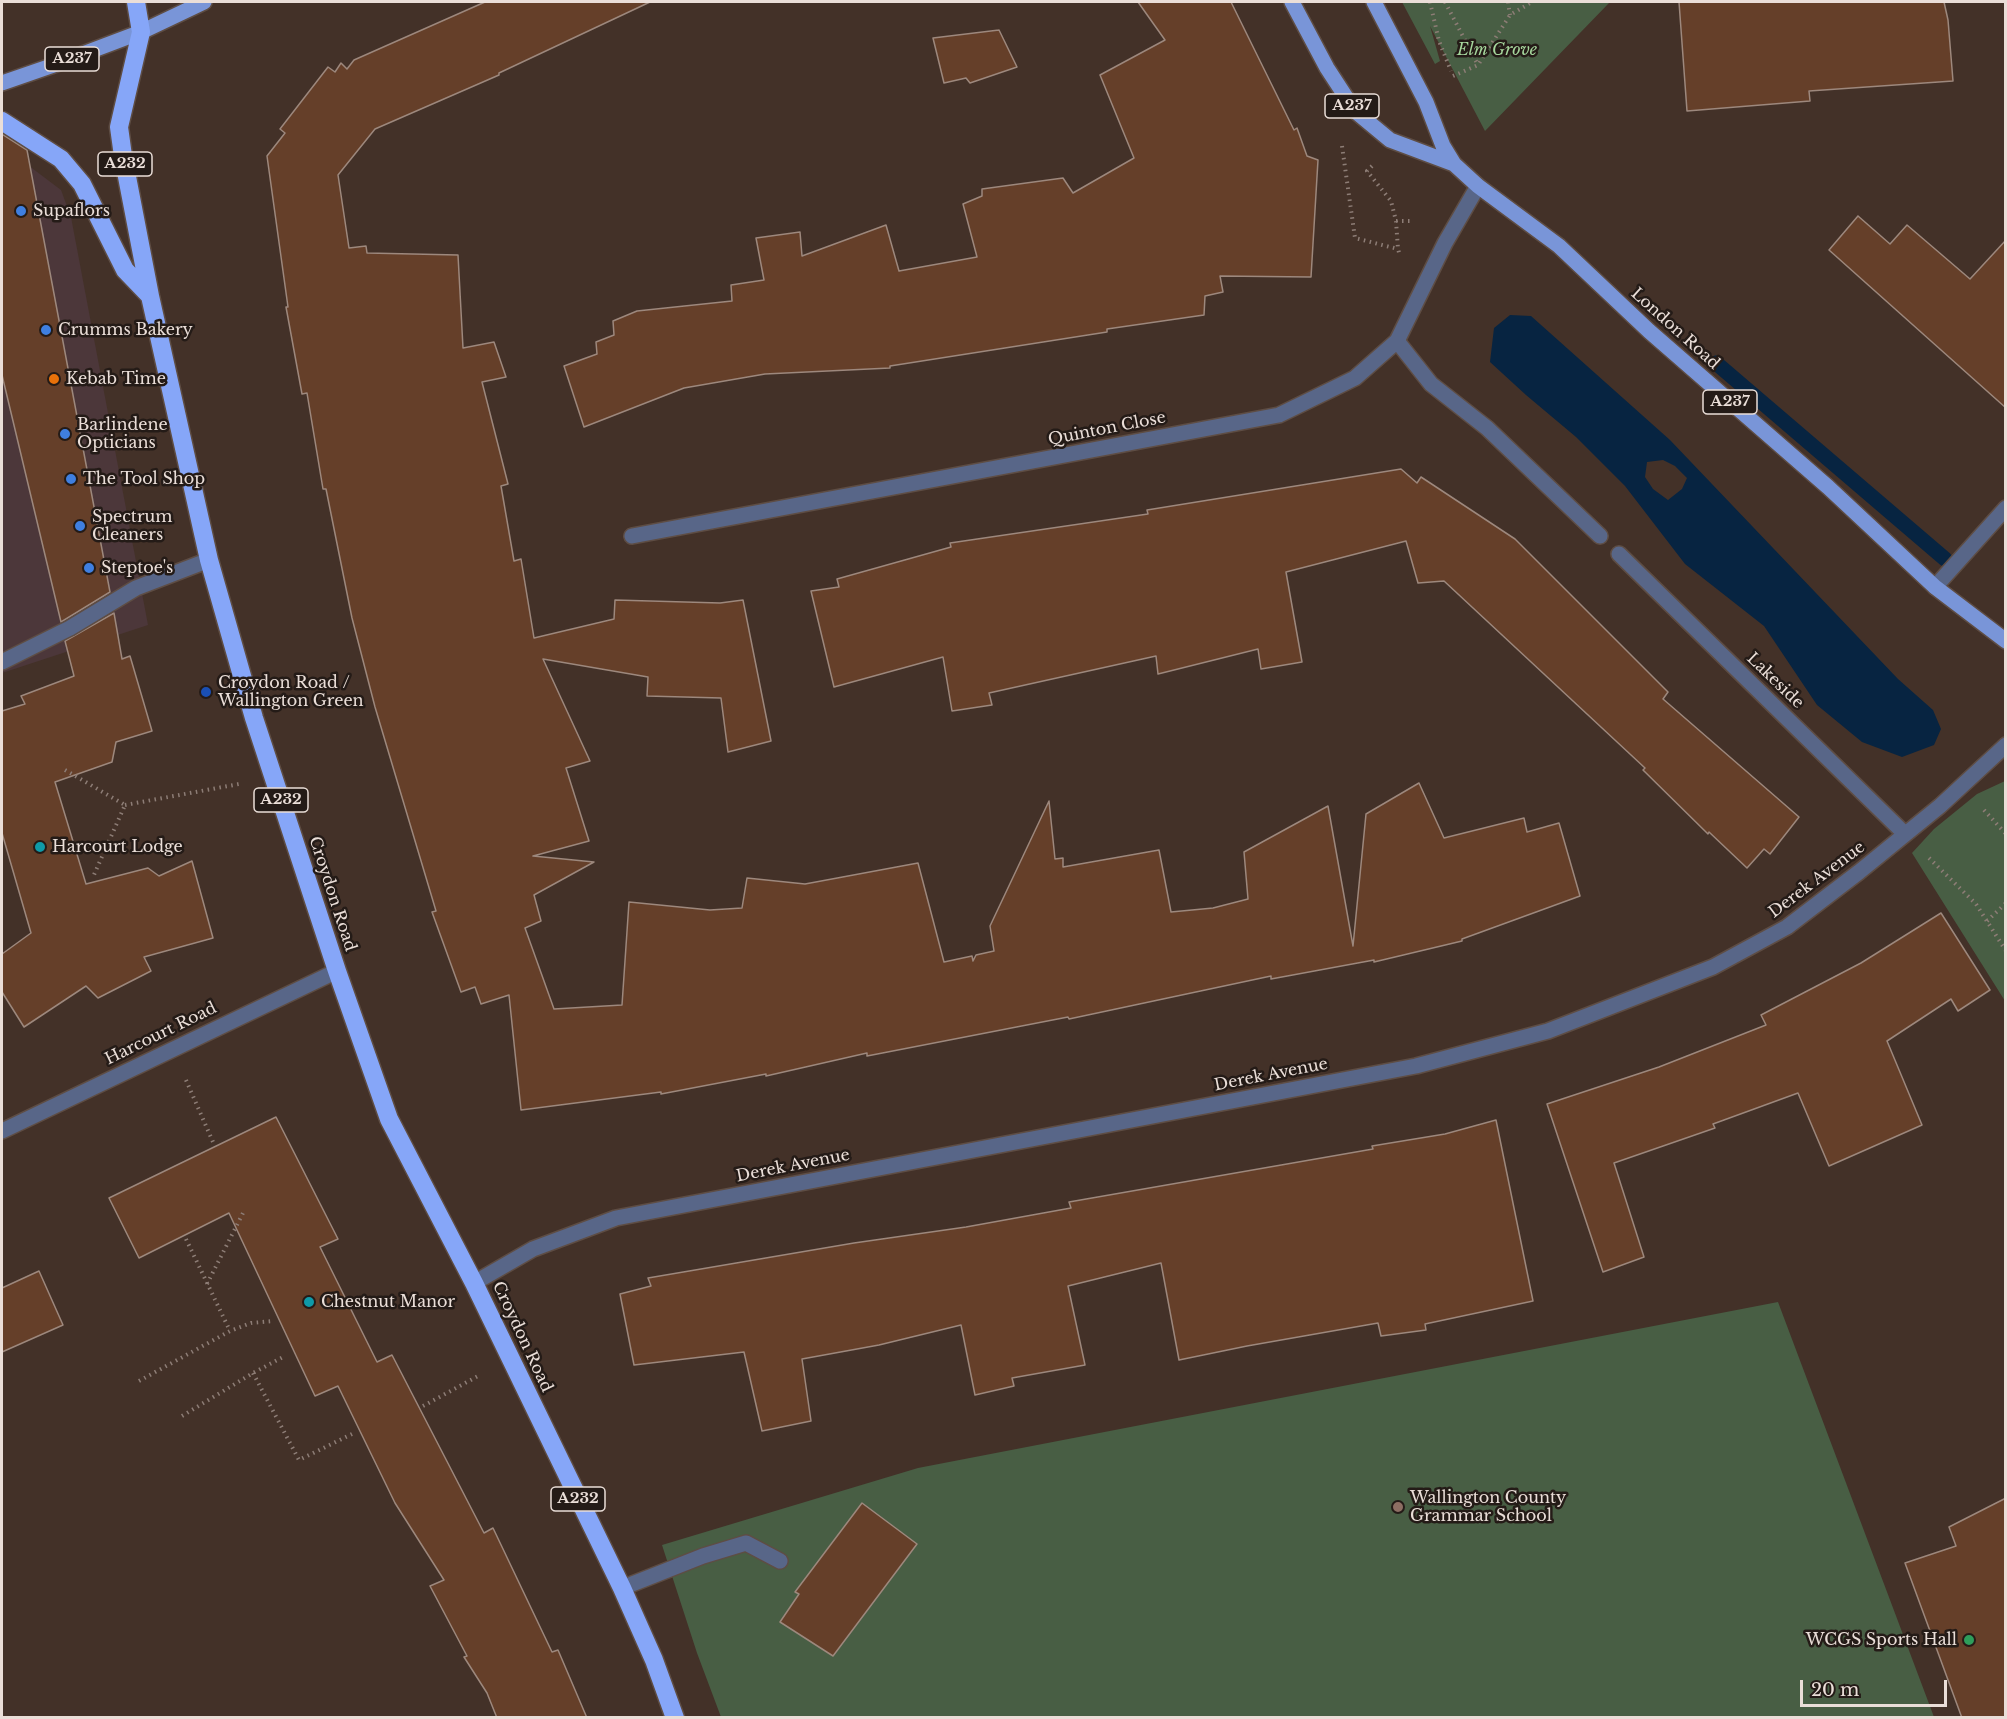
<!DOCTYPE html>
<html>
<head>
<meta charset="utf-8">
<style>
  body { margin:0 }
  #map { position:relative; width:2007px; height:1719px; overflow:hidden; background:#433128; font-family:"Libre Baskerville",serif }
  canvas { display:block }
  .frame { position:absolute; inset:0; border:3px solid #eaded8; pointer-events:none }
  .scale { position:absolute; left:1800px; top:1680px; width:147px; height:27px; box-sizing:border-box; border:3px solid #eaded8; border-top:0; padding-left:8px; font-size:18px; line-height:21px; white-space:nowrap; color:#eaded8; -webkit-text-stroke:4px #241b17; paint-order:stroke }
</style>
</head>
<body>
<div id="map">
<canvas width="2007" height="1719"></canvas>
<div class="frame"></div>
<div class="scale">20 m</div>
</div>
<script>
const c = document.querySelector('canvas').getContext('2d');
c.lineJoin = 'round';
function fillPath(path, color) { c.fillStyle = color; c.fill(path, 'evenodd'); }
const shape = rows => new Path2D(rows.map(r => 'M' + r).join(''));
function trace(path, color, width, dash) { c.strokeStyle = color; c.lineWidth = width; c.lineCap = dash ? 'butt' : 'round'; c.setLineDash(dash || []); c.stroke(path); }
function label(font, color, halo, rows, align = 'center') {
  c.font = font + ' "Libre Baskerville",serif'; c.lineWidth = 5; c.setLineDash([]); c.textBaseline = 'middle'; c.strokeStyle = halo; c.fillStyle = color; for (const [text, x, y, turn = 0] of rows) {
    c.save(); c.translate(x, y); c.rotate((+turn || 0) * Math.PI / 180); c.textAlign = isNaN(turn) ? turn : align; if (halo) c.strokeText(text, 0, 0); c.fillText(text, 0, 0); c.restore();
  }
}
fillPath(shape([
  [2,150,12,153,61,190,71,217,148,625,2,673]
]), '#4c373a');
fillPath(shape([
  [1402,2,1610,2,1485,131,1430,26,1440,61,1435,64],
  [2005,781,2005,1001,1912,853,1934,829,1977,794],
  [1778,1302,1934,1717,721,1717,697,1653,662,1545,918,1468]
]), '#485e44');
fillPath(shape([
  [1510,315,1531,316,1670,440,1898,679,1933,710,1941,729,1934,745,1902,757,1862,742,1817,705,1764,626,1685,564,1625,486,1576,437,1526,395,1490,362,1494,328],
  [1663,460,1675,466,1687,478,1682,489,1668,500,1653,489,1645,477,1647,462]
]), '#072441');
trace(shape([
  [1716,363,1945,559]
]), '#072441', 15);
const building = shape([
  [485,2,650,2,499,73,499,75,375,129,338,175,349,248,366,246,367,253,458,255,463,348,494,342,506,377,482,382,508,484,501,486,514,561,521,559,534,638,614,619,615,600,720,603,743,600,771,741,728,752,721,698,647,696,648,677,543,659,590,761,566,768,589,841,533,856,594,862,534,895,541,921,525,928,554,1009,622,1005,629,902,710,910,742,908,747,878,805,884,918,863,944,962,972,956,973,961,976,955,994,951,990,926,1049,801,1055,859,1063,858,1063,867,1159,850,1171,912,1213,908,1248,899,1244,852,1328,806,1353,946,1366,814,1419,783,1444,838,1524,818,1527,832,1559,823,1580,896,1462,939,1462,941,1374,962,1374,960,1271,979,1271,976,1069,1019,1068,1017,867,1056,867,1053,766,1076,766,1074,661,1094,661,1092,521,1110,509,995,481,1004,475,987,461,992,432,912,436,911,375,707,352,618,326,489,323,489,307,393,302,394,286,307,288,307,267,156,285,133,280,129,328,67,335,72,341,63,347,69,354,60,485,2],
  [1138,2,1231,2,1294,130,1297,128,1307,156,1318,160,1311,277,1220,276,1223,292,1205,296,1204,315,1107,329,1107,332,890,366,890,368,765,374,684,388,584,427,564,366,597,354,596,342,614,335,613,321,637,311,732,301,731,285,764,280,756,238,800,232,802,256,886,225,899,271,977,257,963,204,982,196,982,189,1063,178,1073,193,1134,158,1100,75,1165,40,1138,2],
  [1679,2,1944,2,1948,20,1953,81,1809,91,1810,101,1687,111,1679,2],
  [999,30,1017,67,970,83,966,78,944,83,933,38,999,30],
  [2,134,27,150,110,592,61,622,2,375,2,134],
  [1858,216,1890,244,1907,225,1970,279,2006,240,2006,408,1829,250,1858,216],
  [1401,469,1417,483,1421,477,1515,539,1668,692,1663,699,1799,817,1770,854,1764,849,1747,868,1709,832,1708,834,1643,770,1645,768,1444,581,1418,583,1406,541,1286,572,1302,662,1261,669,1258,649,1158,674,1156,656,989,693,992,705,952,711,943,657,834,687,811,591,839,587,837,579,951,547,950,543,1148,514,1147,510,1401,469],
  [114,613,122,659,130,656,152,731,116,742,112,762,55,782,86,884,148,868,159,876,192,861,213,938,144,957,151,971,98,998,86,986,24,1027,2,992,2,954,31,933,2,833,2,711,25,704,21,696,74,676,65,641,114,613],
  [1941,913,1990,990,1958,1011,1951,999,1887,1041,1922,1125,1829,1166,1798,1093,1713,1124,1715,1128,1614,1163,1644,1257,1603,1272,1547,1104,1659,1067,1766,1025,1761,1015,1861,963,1941,913],
  [276,1117,338,1239,320,1247,377,1362,392,1355,484,1533,493,1528,552,1652,558,1650,587,1718,497,1718,487,1693,464,1657,467,1656,430,1586,444,1580,395,1503,338,1386,315,1396,229,1213,139,1258,109,1198,276,1117],
  [1496,1120,1533,1301,1425,1324,1426,1330,1381,1336,1378,1323,1247,1346,1179,1360,1161,1263,1068,1286,1085,1365,1012,1378,1014,1386,975,1395,961,1325,879,1345,802,1359,811,1421,762,1431,744,1352,634,1365,620,1294,651,1286,648,1278,854,1243,966,1227,1071,1208,1069,1202,1373,1149,1372,1146,1445,1134,1496,1120],
  [39,1271,63,1325,2,1352,2,1288,39,1271],
  [2006,1498,2006,1718,1962,1718,1905,1563,1956,1546,1949,1527,2006,1498],
  [862,1503,917,1544,833,1656,780,1622,799,1594,795,1592,862,1503]
]);
fillPath(building, '#653f29');
trace(building, '#9d887d', 1.5);
const lane = shape([
  [2,662,70,628,136,588,209,560],
  [622,1588,703,1556,746,1543,780,1561]
]);
const street = shape([
  [1397,341,1431,384,1487,428,1600,536],
  [632,536,1279,415,1355,378,1397,341,1445,243,1478,186],
  [1619,554,1905,834],
  [1935,587,2006,508],
  [2,1131,337,971],
  [474,1283,533,1249,616,1218,1416,1066,1548,1031,1713,967,1787,927,1859,872,1940,806,2006,745]
]);
const primary = shape([
  [1292,2,1327,68,1355,111,1390,140,1454,164,1478,186,1559,246,1649,331,1828,487,1935,587,2006,641],
  [1374,2,1426,102,1443,146,1454,164],
  [2,83,51,66,141,32,204,2]
]);
const highway = shape([
  [136,2,141,32,119,127,123,156,150,296,209,560,254,718,337,971,389,1119,474,1283,622,1588,654,1660,675,1718],
  [2,121,61,159,82,184,125,270,150,296]
]);
trace(lane, '#5e4d44', 18);
trace(street, '#5e4d44', 18);
trace(primary, '#5e4d44', 18);
trace(highway, '#5e4d44', 21);
trace(shape([
  [1430,2,1439,41,1451,71],
  [1445,2,1478,65],
  [1508,2,1510,15],
  [1453,76,1478,65,1510,15,1532,2],
  [1342,146,1355,238,1398,249],
  [1372,166,1367,171,1391,201,1396,221,1398,249,1400,256],
  [1396,221,1414,221],
  [65,770,125,805,93,877],
  [125,805,239,784],
  [1984,810,2006,834],
  [1929,858,1976,904,2006,951],
  [1987,921,2006,903],
  [186,1080,213,1142],
  [186,1239,230,1331],
  [207,1284,243,1213],
  [253,1373,299,1460,352,1434],
  [139,1381,230,1331,251,1323,274,1321],
  [423,1406,480,1375],
  [182,1416,253,1373,285,1356]
]), '#8d7d76', 4, [1.5, 4.5]);
trace(lane, '#586688', 15);
trace(street, '#586688', 15);
trace(primary, '#7995d8', 15);
trace(highway, '#86a6f8', 18);
for (const [x, y, r, color] of [
  [21,211,6,"#3f7fe0"],
  [46,330,6,"#3f7fe0"],
  [54,379,6,"#e8710a"],
  [65,434,6,"#3f7fe0"],
  [71,479,6,"#3f7fe0"],
  [80,526,6,"#3f7fe0"],
  [89,568,6,"#3f7fe0"],
  [206,692,6,"#1a4fb4"],
  [40,847,6,"#0f9aa8"],
  [309,1302,6,"#0f9aa8"],
  [1398,1507,6,"#8d6e63"],
  [1969,1640,6,"#2e9e5b"]
]) { const dot = new Path2D(); dot.arc(x, y, r, 0, 2 * Math.PI); c.fillStyle = color; c.fill(dot); trace(dot, '#241b17', 2); }
for (const [x, y, w] of [
  [72,59,54],
  [1352,106,54],
  [125,164,54],
  [1730,402,54],
  [281,800,54],
  [578,1499,54]
]) { const box = new Path2D(); box.roundRect(x - w / 2, y - 12, w, 24, 4.5); c.fillStyle = '#241b17'; c.fill(box); trace(box, '#eaded8', 1.5); }
label('bold 15px', '#eaded8', null, [
  ["A237",72,59],
  ["A237",1352,106],
  ["A232",125,164],
  ["A237",1730,402],
  ["A232",281,800],
  ["A232",578,1499]
]);
label('italic 16px', '#a6d79d', '#241b17', [
  ["Elm Grove",1497,50]
]);
label('16px', '#eaded8', '#241b17', [
  ["Supaflors",33,211],
  ["Crumms Bakery",58,330],
  ["Kebab Time",66,379],
  ["Barlindene",77,425],
  ["Opticians",77,443],
  ["The Tool Shop",83,479],
  ["Spectrum",92,517],
  ["Cleaners",92,535],
  ["Steptoe's",101,568],
  ["Croydon Road /",218,683],
  ["Wallington Green",218,701],
  ["Harcourt Lodge",52,847],
  ["Chestnut Manor",321,1302],
  ["Wallington County",1410,1498],
  ["Grammar School",1410,1516],
  ["WCGS Sports Hall",1957,1640,"right"]
], 'left');
label('16px', '#eaded8', '#241b17', [
  ["London Road",1675,329,42],
  ["Quinton Close",1107,429,-11],
  ["Lakeside",1775,681,44],
  ["Derek Avenue",1817,880,-37],
  ["Croydon Road",332,894,72],
  ["Harcourt Road",161,1034,-26],
  ["Derek Avenue",1271,1075,-11],
  ["Derek Avenue",793,1166,-11],
  ["Croydon Road",522,1337,65]
]);
</script>
</body>
</html>
